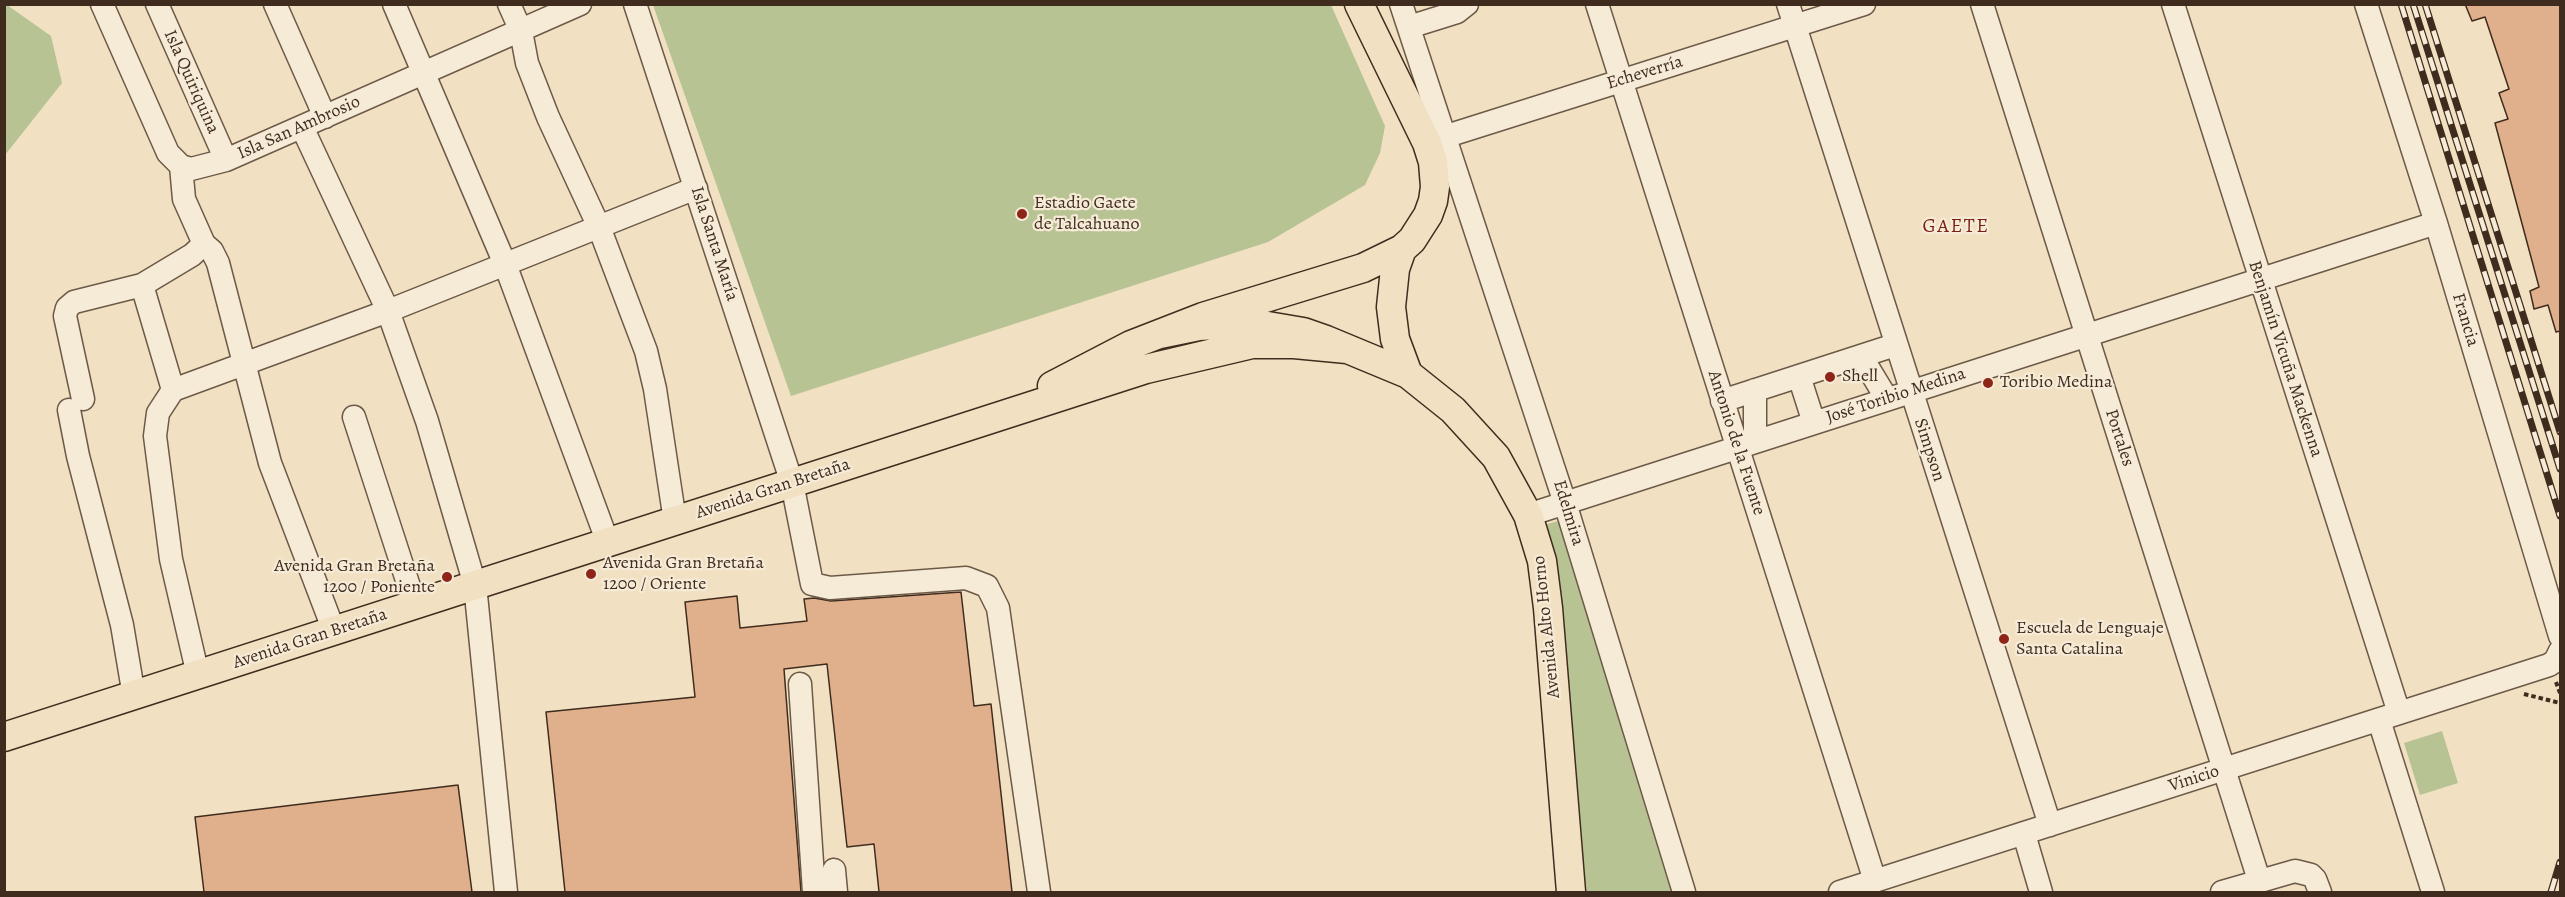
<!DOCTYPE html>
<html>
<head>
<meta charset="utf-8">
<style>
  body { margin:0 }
  #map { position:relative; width:2565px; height:897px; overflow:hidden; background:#f1e0c1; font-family:Alegreya,serif }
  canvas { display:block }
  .frame { position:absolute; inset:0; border:6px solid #402c1e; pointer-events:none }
</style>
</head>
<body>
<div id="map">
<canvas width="2565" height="897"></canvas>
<div class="frame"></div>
</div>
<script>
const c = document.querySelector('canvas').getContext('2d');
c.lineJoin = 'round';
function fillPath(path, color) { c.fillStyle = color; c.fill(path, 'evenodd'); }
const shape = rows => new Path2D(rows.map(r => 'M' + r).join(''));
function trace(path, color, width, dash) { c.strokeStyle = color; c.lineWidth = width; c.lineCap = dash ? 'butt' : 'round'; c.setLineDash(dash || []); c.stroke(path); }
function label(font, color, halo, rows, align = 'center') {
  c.font = font + ' Alegreya,serif'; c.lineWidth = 4.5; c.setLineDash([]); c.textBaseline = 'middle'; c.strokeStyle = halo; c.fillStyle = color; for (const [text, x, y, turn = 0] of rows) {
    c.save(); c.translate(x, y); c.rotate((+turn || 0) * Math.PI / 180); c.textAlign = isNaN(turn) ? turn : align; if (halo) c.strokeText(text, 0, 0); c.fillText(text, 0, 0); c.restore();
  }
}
fillPath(shape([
  [7,5,51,36,62,83,5,155,4,5],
  [653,5,1331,5,1385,126,1380,153,1365,185,1268,242,791,396],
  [1558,521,1671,892,1580,892,1557,567,1544,525],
  [2442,731,2458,783,2420,795,2404,743]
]), '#b8c394');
const building = shape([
  [2465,4,2560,4,2560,331,2556,332,2548,305,2534,309,2530,291,2539,287,2495,123,2508,119,2499,93,2509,89,2485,17,2472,21,2465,4],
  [961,592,974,706,991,704,1012,892,879,892,874,844,847,847,827,664,784,669,801,892,565,892,546,712,695,697,685,602,737,596,740,628,807,621,804,599,814,598,831,601,961,592],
  [458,785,472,892,204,892,195,817,458,785]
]);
fillPath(building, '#e0af8c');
trace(building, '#402c1e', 1.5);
const minor = shape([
  [102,4,168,153,181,166,191,169,226,160,580,4],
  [157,4,226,160],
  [275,4,325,117],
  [394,4,505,264,608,543],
  [509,4,521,31,527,63,548,117,599,227,646,351,655,389,675,521],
  [635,4,792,483,812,584,830,588,966,578,987,586,998,608,1039,892],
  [1401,4,1565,503,1684,892],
  [1597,4,1875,881],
  [1788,4,2050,825],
  [1982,4,2259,880],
  [2173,4,2399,713],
  [2366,4,2436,223,2560,636],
  [1409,27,1457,12,1467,4],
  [302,127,388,311,427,421,475,585,506,892],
  [1431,141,1864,4],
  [181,166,184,199,204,244,212,251,218,263,270,463,334,631],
  [142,285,173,390],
  [1861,356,1887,399],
  [1799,376,1814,423],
  [83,399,65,316,67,308,74,302,142,285,192,255,204,244],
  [1722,401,1895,345],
  [69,410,78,456,122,625,134,696],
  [354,417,415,605],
  [1755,442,1755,390],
  [1528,515,2436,223],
  [198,675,171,559,155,436,158,413,173,390,388,311,696,188],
  [800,684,814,892],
  [2379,720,2433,892],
  [2024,834,2041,892],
  [834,870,836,892],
  [1840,892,2549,665,2555,661,2560,651],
  [2222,892,2295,871,2311,875,2315,879,2320,892]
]);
const major = shape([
  [1402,249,1395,269,1391,307,1395,339,1408,374],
  [1160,334,1199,326,1250,323,1303,332,1326,340,1408,374,1453,410,1496,457,1528,515,1542,561,1548,608,1571,892],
  [1052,386,1131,345,1203,317,1363,268,1402,249,1412,240,1428,215,1433,201,1435,187,1433,162,1427,143,1359,4],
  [4,737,1146,369,1252,344,1294,344,1347,349]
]);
trace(minor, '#6c5947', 25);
trace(major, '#402c1e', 31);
trace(shape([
  [2556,682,2560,693],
  [2524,694,2560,703]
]), '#402c1e', 4, [4.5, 3]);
trace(minor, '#f6ebd7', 22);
trace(major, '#f1e0c1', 28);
const rail = shape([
  [2401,4,2560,516],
  [2413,4,2560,469],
  [2425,4,2560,432],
  [2551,892,2560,862]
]);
trace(rail, '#402c1e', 7);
trace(rail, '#f6ebd7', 4.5, [14]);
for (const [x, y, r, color] of [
  [1022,214,6,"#8f2418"],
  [1830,377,6,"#8f2418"],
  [1988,383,6,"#8f2418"],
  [591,574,6,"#8f2418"],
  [447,577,6,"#8f2418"],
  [2004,639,6,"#8f2418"]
]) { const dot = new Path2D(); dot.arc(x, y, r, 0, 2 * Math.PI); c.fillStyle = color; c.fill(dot); trace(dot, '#f6ebd7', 2); }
label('18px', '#402c1e', '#f6ebd7', [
  ["Echeverría",1645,73,-17],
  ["Isla Quiriquina",191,82,66],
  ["Isla San Ambrosio",299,128,-24],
  ["Isla Santa María",714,244,72],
  ["Francia",2465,320,73],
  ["Benjamín Vicuña Mackenna",2285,359,72],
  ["José Toribio Medina",1896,396,-18],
  ["Portales",2119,438,72],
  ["Antonio de la Fuente",1736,443,72],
  ["Simpson",1929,450,72],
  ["Avenida Gran Bretaña",773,489,-18],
  ["Edelmira",1568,513,73],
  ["Avenida Alto Horno",1547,627,-96],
  ["Avenida Gran Bretaña",310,639,-18],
  ["Vinicio",2194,779,-18]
]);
label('18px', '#402c1e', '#f6ebd7', [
  ["Estadio Gaete",1034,204],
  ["de Talcahuano",1034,225],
  ["Shell",1842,377],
  ["Toribio Medina",2000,383],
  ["Avenida Gran Bretaña",603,564],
  ["1200 / Oriente",603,585],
  ["Avenida Gran Bretaña",435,567,"right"],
  ["1200 / Poniente",435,588,"right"],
  ["Escuela de Lenguaje",2016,629],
  ["Santa Catalina",2016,650]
], 'left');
c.letterSpacing = '1.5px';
label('20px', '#7a1f14', '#f6ebd7', [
  ["GAETE",1956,227]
]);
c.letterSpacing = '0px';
</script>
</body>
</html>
